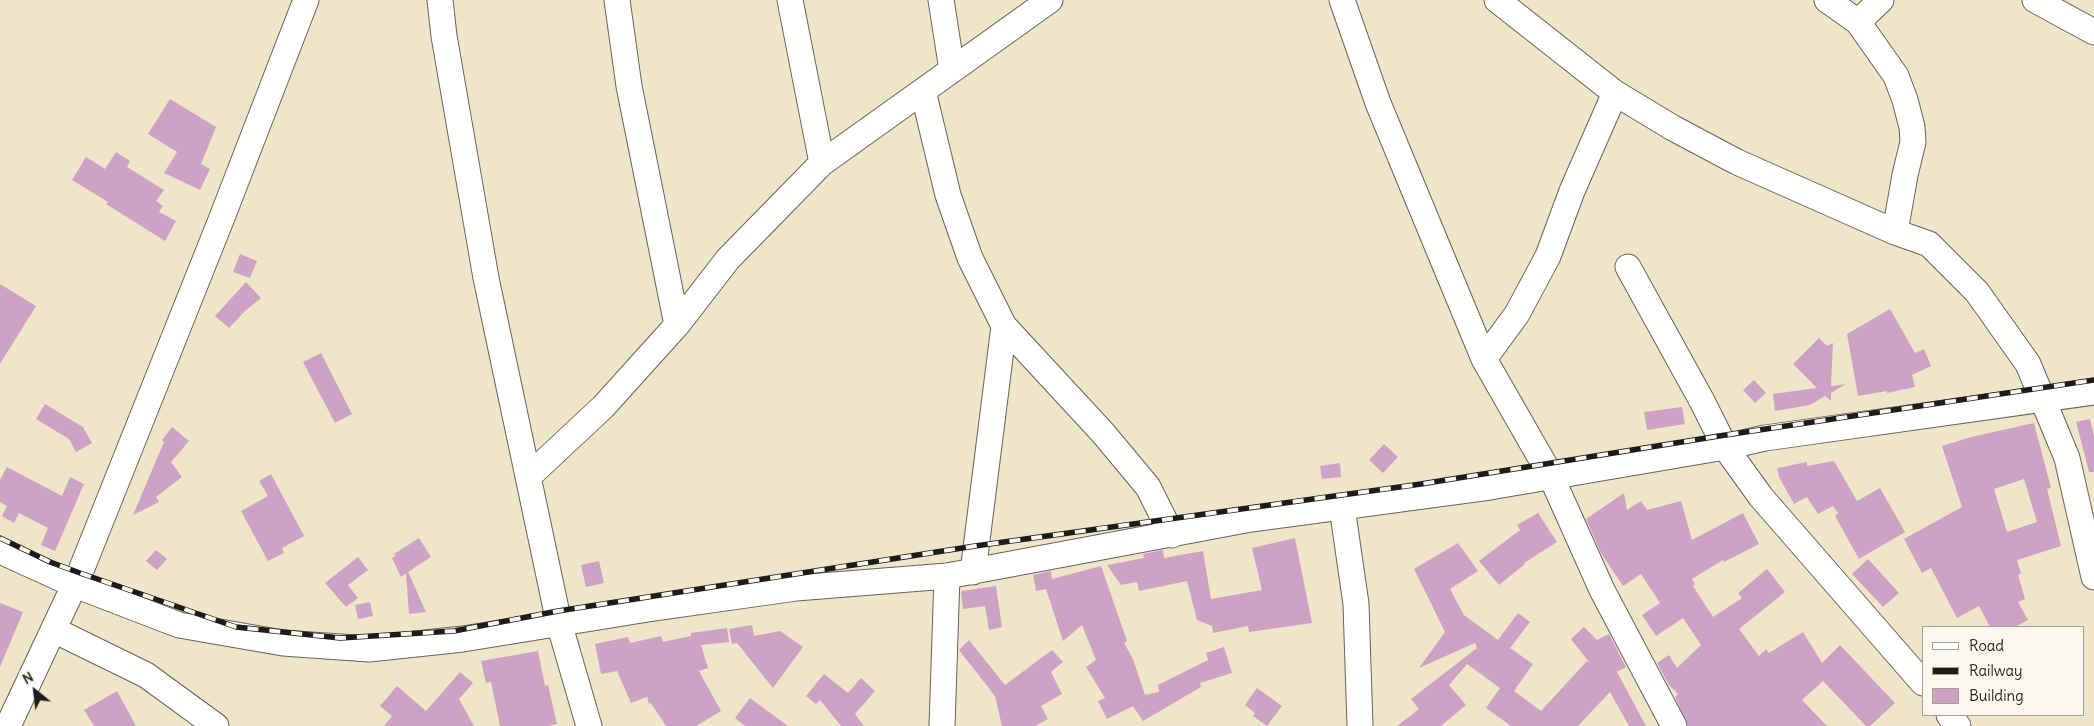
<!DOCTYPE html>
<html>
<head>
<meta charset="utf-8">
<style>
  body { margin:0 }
  #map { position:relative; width:2094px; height:726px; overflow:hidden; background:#efe6ca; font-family:Delius,sans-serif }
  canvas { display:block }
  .legend { position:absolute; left:1922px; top:626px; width:162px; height:90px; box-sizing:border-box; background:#fbf7ec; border:1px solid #a29f99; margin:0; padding:6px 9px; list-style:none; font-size:15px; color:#1c1c1c }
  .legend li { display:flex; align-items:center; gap:10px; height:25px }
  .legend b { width:25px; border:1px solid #a29f99 }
  .north { position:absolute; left:10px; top:666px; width:50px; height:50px; -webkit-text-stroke:4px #fbf7ec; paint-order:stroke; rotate:331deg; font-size:14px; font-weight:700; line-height:20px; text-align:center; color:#1c1c1c }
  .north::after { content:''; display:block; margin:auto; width:18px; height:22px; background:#1c1c1c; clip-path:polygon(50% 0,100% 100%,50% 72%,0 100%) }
</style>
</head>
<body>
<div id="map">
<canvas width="2094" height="726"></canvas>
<ul class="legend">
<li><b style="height:6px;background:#fff"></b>Road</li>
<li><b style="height:6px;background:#1c1c1c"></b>Railway</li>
<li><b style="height:14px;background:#cda2c5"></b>Building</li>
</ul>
<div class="north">N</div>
</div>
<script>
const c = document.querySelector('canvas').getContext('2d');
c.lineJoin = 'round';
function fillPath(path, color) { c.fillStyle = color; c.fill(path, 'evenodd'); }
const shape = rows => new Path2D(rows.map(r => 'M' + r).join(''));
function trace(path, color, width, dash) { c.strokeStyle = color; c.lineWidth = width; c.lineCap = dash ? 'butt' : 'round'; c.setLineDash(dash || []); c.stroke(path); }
fillPath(shape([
  [170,99,216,127,201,164,210,169,200,190,164,173,177,152,148,134],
  [116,152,130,161,127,167,164,190,156,201,163,206,159,212,176,221,165,241,106,204,108,202,72,180,86,157,105,169],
  [240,254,257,261,250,278,233,272],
  [246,282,261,298,245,311,229,328,215,316],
  [0,284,36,306,0,364],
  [1890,309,1915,353,1924,349,1931,366,1912,375,1915,387,1887,393,1887,391,1858,396,1847,334],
  [1819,338,1827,346,1833,343,1831,386,1846,384,1831,393,1831,401,1825,396,1810,405,1775,411,1773,394,1817,388,1793,364],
  [321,353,352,414,335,423,303,362],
  [1754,380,1766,393,1755,403,1743,390],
  [45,404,83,427,92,443,76,452,69,439,36,419],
  [1682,407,1685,424,1647,430,1644,412],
  [2090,419,2094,437,2094,472,2089,472,2076,422],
  [2034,423,2051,488,2047,489,2061,546,2017,560,2021,573,2018,575,2025,599,2018,602,2028,620,2015,627,1990,627,1979,606,1957,618,1931,568,1922,573,1904,539,1962,507,1942,446,1971,437],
  [2024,479,2037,522,2007,532,1994,489],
  [172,427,189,441,171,462,182,477,156,497,159,502,133,515,164,442,162,440],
  [1384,444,1398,457,1383,473,1369,460],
  [1834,461,1857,501,1880,488,1905,532,1859,559,1835,516,1838,513,1833,506,1818,514,1807,497,1794,504,1779,477,1777,468,1807,462,1807,466],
  [1340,463,1341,477,1322,479,1320,466],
  [7,467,62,496,70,477,84,484,55,551,41,545,48,528,19,513,14,523,2,516,7,506,0,502,0,480],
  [271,474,304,536,282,548,284,553,268,561,241,511,268,496,259,481],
  [1624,493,1627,510,1641,501,1647,510,1681,501,1692,540,1743,513,1759,544,1724,562,1723,560,1692,579,1695,584,1693,586,1713,617,1742,598,1738,593,1767,569,1785,592,1739,629,1759,656,1766,649,1769,653,1803,632,1822,663,1840,645,1895,703,1870,726,1866,726,1823,681,1802,700,1827,726,1688,726,1675,697,1678,694,1669,685,1657,663,1669,655,1677,668,1701,645,1683,618,1656,636,1642,615,1660,603,1641,574,1623,586,1601,553,1586,519],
  [1538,513,1557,542,1524,563,1525,564,1499,585,1479,561,1520,530,1517,525],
  [419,538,431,557,408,572,426,612,409,614,406,573,401,577,392,558,396,556,394,554],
  [1295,538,1312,623,1249,632,1248,626,1213,633,1212,626,1197,620,1187,581,1139,591,1137,582,1121,585,1107,565,1144,558,1143,554,1163,550,1164,558,1203,551,1211,599,1262,590,1252,548],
  [1458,543,1478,571,1450,589,1464,615,1498,640,1518,613,1530,622,1510,648,1533,664,1514,691,1541,711,1586,662,1589,662,1571,639,1584,627,1597,640,1609,634,1626,667,1617,672,1646,726,1629,726,1610,692,1578,726,1511,726,1486,708,1500,688,1467,664,1449,685,1466,705,1441,726,1397,726,1419,709,1411,699,1477,648,1475,643,1419,668,1445,632,1414,569],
  [156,550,167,559,157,570,146,561],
  [358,557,368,570,348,585,358,598,346,607,325,583],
  [1868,559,1899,593,1883,607,1852,574],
  [599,561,604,583,586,587,581,565],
  [1101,566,1127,641,1124,643,1133,659,1145,695,1159,692,1158,685,1208,660,1206,653,1224,647,1232,673,1200,683,1201,687,1143,721,1133,706,1107,719,1098,701,1105,698,1086,667,1096,660,1082,625,1063,641,1046,589,1036,591,1033,575,1051,571,1052,579],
  [996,586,1002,627,989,630,985,606,963,609,961,591],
  [370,602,373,616,358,619,355,605],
  [0,603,23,612,0,667],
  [752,625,754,636,780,631,803,647,773,688,737,643,732,644,729,629],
  [727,628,729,642,701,645,708,668,699,671,721,711,696,726,666,726,651,703,649,704,647,697,631,703,617,671,601,674,595,644,628,637,630,643,661,636,663,642,691,636,691,633],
  [969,640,1005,685,1052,650,1063,662,1051,672,1062,694,1041,706,1048,719,1035,726,1002,726,995,696,959,650],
  [538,651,545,686,548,685,557,724,548,726,500,726,491,682,486,683,481,661],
  [460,672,473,683,459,699,474,726,384,726,392,716,380,706,397,686,426,711],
  [824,674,848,693,861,678,875,691,855,714,864,726,841,726,820,700,816,704,806,696],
  [1257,688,1282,706,1267,726,1253,716,1255,713,1245,705],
  [117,691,136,726,94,726,84,710],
  [750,698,788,726,745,726,735,718]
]), '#cda2c5');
const minor = shape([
  [440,0,444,36,486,278,559,623,589,726],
  [617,0,629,86,677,325],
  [790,0,822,163],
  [941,0,952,70],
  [1342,0,1378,103,1484,359,1551,476,1602,590,1674,726],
  [1497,0,1615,93,1673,128,1737,162,1895,232,1929,244,1977,292,2028,364,2067,458,2094,577],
  [1827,0,1858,22,1896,76,1905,100,1912,127,1913,142,1905,175,1895,232],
  [2035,0,2094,32],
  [1858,22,1881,0],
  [923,91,948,195,970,258,1004,326,1103,433,1148,487,1172,535],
  [1628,267,1702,401,1725,447,1761,497,1923,683],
  [1484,359,1517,314,1548,256,1572,191,1615,93],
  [528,477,603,407,677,325,728,259,822,163,1050,0],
  [1342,507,1356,604,1360,726],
  [0,551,75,585,179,625,283,643,369,649,463,639,648,609,796,588,947,576,1251,519,1490,487,1725,447,1765,438,2094,392],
  [973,572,1004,326],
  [54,630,146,675,216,726],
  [1949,715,1958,726],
  [8,726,80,573,221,220,306,0],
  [942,726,947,576]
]);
trace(minor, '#666359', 27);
trace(minor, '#fff', 25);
const rail = shape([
  [0,538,50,562,80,573,236,627,340,638,454,631,558,611,975,546,1421,484,1719,436,2094,380]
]);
trace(rail, '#1c1c1c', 5.5);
trace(rail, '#fbf7ec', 4, [11]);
</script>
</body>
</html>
